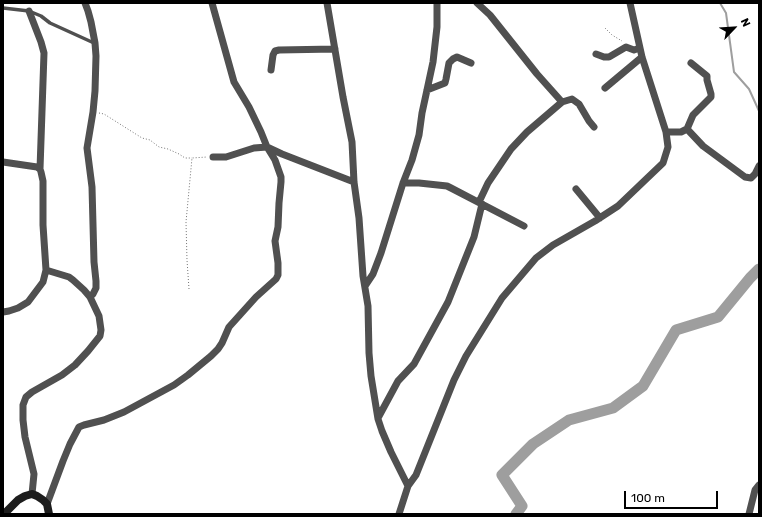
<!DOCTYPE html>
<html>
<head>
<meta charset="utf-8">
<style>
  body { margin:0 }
  #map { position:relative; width:762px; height:517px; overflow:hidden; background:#fff; font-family:Rubik,sans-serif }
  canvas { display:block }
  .frame { position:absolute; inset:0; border:4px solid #000; pointer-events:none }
  .north { position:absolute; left:714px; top:8px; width:40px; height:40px; -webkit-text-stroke:3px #fff; paint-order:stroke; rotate:65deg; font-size:11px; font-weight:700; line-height:16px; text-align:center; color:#000 }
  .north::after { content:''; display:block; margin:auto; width:14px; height:18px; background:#000; clip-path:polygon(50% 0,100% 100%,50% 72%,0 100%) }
  .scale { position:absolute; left:624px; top:491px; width:94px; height:18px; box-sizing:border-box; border:2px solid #000; border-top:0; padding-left:5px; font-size:12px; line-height:14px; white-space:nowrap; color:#000; -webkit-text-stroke:3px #fff; paint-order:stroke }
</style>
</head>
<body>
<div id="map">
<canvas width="762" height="517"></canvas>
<div class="frame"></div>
<div class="north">N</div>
<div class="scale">100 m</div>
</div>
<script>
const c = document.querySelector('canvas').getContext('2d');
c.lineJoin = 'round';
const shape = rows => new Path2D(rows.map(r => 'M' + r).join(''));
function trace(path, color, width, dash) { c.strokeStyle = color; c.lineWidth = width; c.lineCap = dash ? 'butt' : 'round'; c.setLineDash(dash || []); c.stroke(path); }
trace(shape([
  [720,3,726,13,734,72,749,89,759,111]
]), '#9e9e9e', 2);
trace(shape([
  [516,514,522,506,502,475,533,444,569,420,613,408,643,386,676,330,718,317,750,278,759,269]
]), '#9e9e9e', 11);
trace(shape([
  [605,28,612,35,622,41],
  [99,113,104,114,142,138,150,140,159,147,168,149,179,154,185,158,192,158],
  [189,289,187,260,186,222,192,158,207,157]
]), '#727272', 1, [1, 2]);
trace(shape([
  [3,8,29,11,41,16,50,23,94,43]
]), '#505050', 3.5);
trace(shape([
  [85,3,88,11,91,22,95,43,96,56,95,91,93,112,87,148,92,187,94,262,96,281,96,288,93,294,90,297],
  [212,3,234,82,249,107,261,132,267,147,282,154,354,182],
  [327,3,343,97,352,142,354,182,359,218,363,276,368,306,369,353,371,376,378,419,382,431,391,452,408,486],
  [477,3,490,15,537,74,562,102],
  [29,11,41,42,44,53,40,169],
  [596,54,604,57,609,57,626,47,634,50,640,48],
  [271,70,273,55,275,51,279,50,335,49],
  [605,88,642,57],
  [427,90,445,83,446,79,449,63,453,59,457,57,471,63],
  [687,129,693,115,711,97,711,94,707,80,707,76,691,63],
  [666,132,681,132,687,129,703,146,745,177,751,178,755,174,759,166],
  [3,162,37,167,40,169,41,172,43,181,43,225,46,270,43,282,28,302,18,308,9,311,3,312],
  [403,183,419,183,447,186,451,188,524,226],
  [576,189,600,218],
  [479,202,488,183,511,149,527,132,562,102,572,99,579,104,589,121,594,127],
  [365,286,373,274,381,253,403,183,412,160,419,135,422,113,427,90,433,62,437,27,437,3],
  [378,418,398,381,414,364,448,302,474,237,482,204],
  [32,494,34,474,25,437,23,420,23,405,26,397,32,392,62,375,75,365,88,351,100,336,101,330,99,316,90,297,84,290,73,280,69,277,46,270],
  [47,504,63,461,70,444,79,427,84,425,104,420,124,412,174,385,188,375,211,356,218,349,222,343,229,327,256,297,276,279,278,275,278,263,275,241,278,227,279,203,281,182,281,177,275,160,267,147,254,148,226,157,213,157],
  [399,514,408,486,416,475,454,380,466,356,502,298,536,258,553,245,595,221,618,206,663,163,668,147,666,132,642,57,630,3],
  [749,514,755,490,759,485]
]), '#505050', 7);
trace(shape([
  [4,514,18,500,25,496,32,494,37,496,43,500,47,504,49,514]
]), '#1d1d1d', 8);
</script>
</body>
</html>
